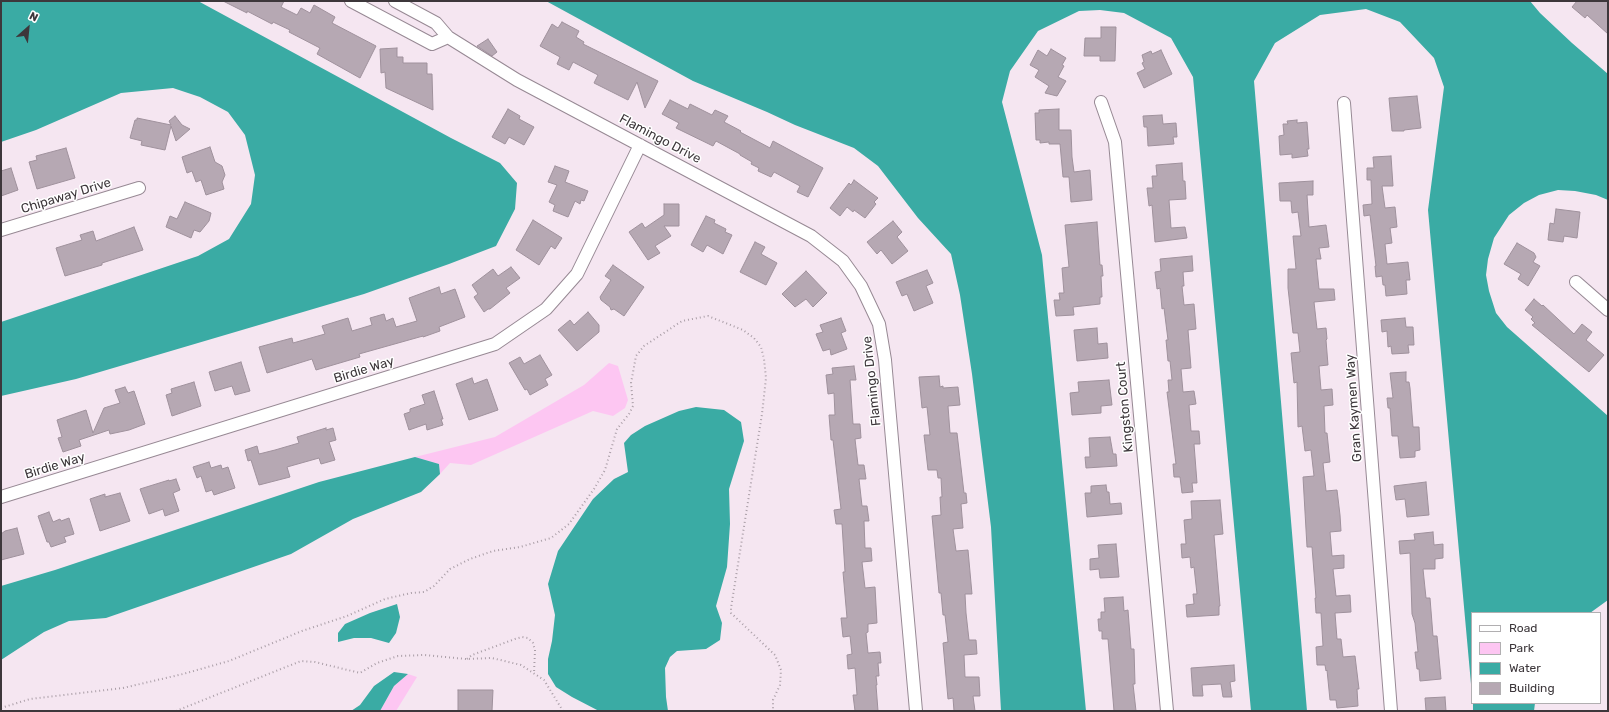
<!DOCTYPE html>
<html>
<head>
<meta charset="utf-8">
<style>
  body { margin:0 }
  #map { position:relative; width:1609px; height:712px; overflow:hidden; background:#f5e6f1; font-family:Rubik,sans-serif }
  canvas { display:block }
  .frame { position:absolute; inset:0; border:2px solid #3d373b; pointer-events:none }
  .legend { position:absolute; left:1471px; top:612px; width:130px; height:92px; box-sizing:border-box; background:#fff; border:1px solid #b1afb1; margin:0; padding:5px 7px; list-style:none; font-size:12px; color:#3d373b }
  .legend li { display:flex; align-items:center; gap:8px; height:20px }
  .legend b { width:20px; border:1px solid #b1afb1 }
  .north { position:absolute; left:8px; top:8px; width:40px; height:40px; -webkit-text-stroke:3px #fff; paint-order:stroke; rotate:27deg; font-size:11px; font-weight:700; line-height:16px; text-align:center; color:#3d373b }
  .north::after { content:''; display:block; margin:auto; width:14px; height:18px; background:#3d373b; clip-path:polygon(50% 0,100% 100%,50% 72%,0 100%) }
</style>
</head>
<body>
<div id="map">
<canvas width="1609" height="712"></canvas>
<div class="frame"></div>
<ul class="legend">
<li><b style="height:5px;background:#fff"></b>Road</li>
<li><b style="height:11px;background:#fdc6f2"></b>Park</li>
<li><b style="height:11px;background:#3aaba4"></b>Water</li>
<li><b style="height:11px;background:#b6a8b3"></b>Building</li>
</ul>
<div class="north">N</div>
</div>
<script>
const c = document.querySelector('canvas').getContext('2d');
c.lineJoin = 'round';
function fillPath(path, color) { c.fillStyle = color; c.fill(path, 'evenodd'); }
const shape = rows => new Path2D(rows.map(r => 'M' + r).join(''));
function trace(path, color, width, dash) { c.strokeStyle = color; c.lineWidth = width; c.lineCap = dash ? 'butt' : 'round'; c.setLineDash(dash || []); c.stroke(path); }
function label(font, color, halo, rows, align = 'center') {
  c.font = font + ' Rubik,sans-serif'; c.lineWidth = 3; c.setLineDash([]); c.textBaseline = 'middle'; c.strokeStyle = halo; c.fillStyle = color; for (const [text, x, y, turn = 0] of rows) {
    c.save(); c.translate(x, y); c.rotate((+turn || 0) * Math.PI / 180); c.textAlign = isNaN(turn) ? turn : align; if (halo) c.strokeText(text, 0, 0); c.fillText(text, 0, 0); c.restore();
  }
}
fillPath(shape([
  [609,363,618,366,628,400,625,408,613,416,593,411,471,465,450,463,440,474,439,464,415,457,495,437,584,385],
  [408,674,417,677,396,711,380,711,394,686]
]), '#fdc6f2');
fillPath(shape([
  [1,1,198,1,451,138,500,163,517,183,515,209,496,246,449,264,364,294,76,379,1,396,1,322,198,256,229,239,251,204,255,175,245,135,228,112,200,97,173,88,121,93,36,130,1,142],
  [546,1,1530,1,1540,13,1572,43,1608,74,1608,200,1596,195,1575,191,1558,190,1539,195,1524,203,1509,215,1494,238,1488,259,1486,275,1489,291,1496,313,1507,327,1608,416,1608,600,1590,613,1472,613,1472,695,1428,210,1444,87,1434,58,1400,22,1366,9,1320,15,1275,43,1254,81,1307,711,1251,711,1193,77,1171,38,1124,13,1100,10,1079,11,1038,31,1010,71,1002,102,1042,255,1086,711,1001,711,991,527,972,374,960,295,951,254,918,218,878,166,854,148,795,125,767,112,693,81],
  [696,407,724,410,741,422,744,441,729,489,730,524,727,567,716,606,722,623,720,640,706,649,677,651,670,657,665,668,666,697,668,711,599,711,572,697,556,687,548,674,548,659,552,641,555,615,548,584,558,551,593,499,614,479,628,472,624,443,631,435,645,426,679,411],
  [415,457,439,464,440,474,421,492,353,519,291,554,106,618,69,621,44,632,1,660,1,586,55,570,319,482],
  [397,604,400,617,396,633,389,643,371,638,354,638,338,642,338,633,345,624,370,613],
  [394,672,408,674,394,686,380,711,351,711,360,705,374,686],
  [1473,703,1535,703,1534,711,1473,711]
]), '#3aaba4');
const building = shape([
  [223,1,284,1,281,7,297,15,301,8,310,13,314,5,335,17,332,23,376,46,360,78,317,54,320,48,289,32,290,30,273,22,272,24,247,11,247,13,223,1],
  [1577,1,1608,1,1608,34,1587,15,1585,18,1572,7,1577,1],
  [562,22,579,31,576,37,584,42,583,44,658,81,645,108,637,82,628,100,594,83,598,75,573,62,569,70,557,64,560,57,540,46,552,24,558,28,562,22],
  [1101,27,1116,27,1115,61,1100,61,1100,56,1084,56,1085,38,1101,38,1101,27],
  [488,39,497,52,492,56,477,46,488,39],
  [397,48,397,57,403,57,403,63,427,63,427,74,432,74,433,110,386,88,385,72,381,73,380,49,397,48],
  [1051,49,1066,58,1062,65,1064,66,1058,77,1066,81,1057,96,1045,93,1049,86,1035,77,1039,70,1030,65,1038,50,1047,56,1051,49],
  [1161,50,1172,74,1144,88,1137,73,1145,69,1142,63,1144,62,1142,55,1151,51,1152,54,1161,50],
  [1417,96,1421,128,1404,130,1404,131,1392,131,1389,98,1417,96],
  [670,100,688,109,690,104,712,115,715,110,728,116,724,122,741,131,740,132,770,148,773,141,823,168,808,197,797,192,800,186,774,172,771,177,758,171,759,168,751,164,752,162,740,155,740,154,716,141,713,146,676,128,679,123,662,114,670,100],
  [508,109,520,116,519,119,534,127,524,145,509,137,505,144,492,137,508,109],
  [1059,109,1059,130,1071,130,1072,157,1074,172,1090,170,1092,200,1071,202,1069,177,1063,177,1060,144,1049,144,1049,142,1040,143,1040,140,1036,140,1035,113,1039,113,1039,110,1059,109],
  [1162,115,1163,124,1176,123,1177,137,1173,137,1174,144,1148,146,1147,127,1144,127,1143,116,1162,115],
  [175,116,182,125,190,129,176,141,171,126,165,150,141,145,142,141,130,138,135,120,137,120,137,118,171,125,169,121,175,116],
  [1297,120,1297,123,1307,122,1309,149,1307,149,1308,156,1292,158,1292,154,1280,155,1279,136,1284,135,1283,124,1288,124,1287,121,1297,120],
  [210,147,215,162,222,166,225,175,222,182,224,189,206,195,201,180,196,182,192,171,187,173,182,157,210,147],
  [66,148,75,178,37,189,29,162,37,160,36,156,66,148],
  [1391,156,1393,186,1382,186,1385,208,1395,207,1397,227,1390,228,1392,243,1385,244,1387,264,1408,262,1410,280,1406,280,1407,294,1386,296,1385,285,1383,285,1382,276,1376,277,1375,266,1376,266,1370,215,1364,216,1363,205,1372,204,1371,180,1367,180,1367,168,1374,168,1373,157,1391,156],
  [1182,163,1183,181,1185,181,1186,199,1169,200,1171,228,1185,227,1187,238,1155,242,1152,205,1149,206,1147,188,1153,188,1152,176,1157,176,1156,165,1182,163],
  [555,166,569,171,565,182,588,191,584,201,581,200,580,204,575,201,568,217,553,211,555,205,549,202,557,185,548,182,555,166],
  [11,168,18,190,1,196,1,171,11,168],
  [854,180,878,198,874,202,876,204,865,218,854,210,853,212,847,207,840,216,830,208,849,183,851,185,854,180],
  [1313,181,1313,195,1307,195,1309,227,1326,225,1329,247,1319,248,1321,259,1316,259,1319,289,1334,289,1335,300,1314,302,1317,329,1326,328,1327,339,1326,340,1328,365,1319,366,1321,390,1332,389,1333,405,1324,406,1325,433,1327,433,1330,462,1323,463,1326,491,1337,490,1340,515,1341,531,1330,532,1332,556,1344,555,1344,568,1333,569,1336,596,1350,595,1351,612,1335,613,1337,639,1341,639,1343,657,1355,656,1359,689,1357,689,1358,706,1337,708,1336,700,1330,700,1327,670,1326,671,1325,665,1317,665,1316,647,1323,646,1321,613,1316,613,1315,598,1316,598,1312,547,1307,547,1303,477,1314,476,1311,450,1305,451,1302,426,1298,427,1297,382,1294,383,1291,353,1300,352,1298,333,1293,333,1288,288,1288,269,1296,269,1293,236,1301,236,1298,212,1292,213,1291,201,1280,201,1279,183,1313,181],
  [185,202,211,213,209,221,200,232,194,230,191,238,166,227,170,216,177,219,185,202],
  [664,204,679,204,679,226,664,226,671,236,655,246,660,253,648,260,629,232,642,223,645,228,664,215,664,204],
  [1556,209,1580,212,1577,238,1564,236,1563,242,1548,240,1550,223,1554,224,1556,209],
  [706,216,715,220,714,223,726,229,725,232,732,235,723,254,707,245,703,252,691,245,706,216],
  [533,220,562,238,555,249,551,246,539,265,516,250,533,220],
  [893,221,902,232,897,237,908,251,892,264,881,250,877,254,867,242,893,221],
  [1097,222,1100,265,1102,265,1103,276,1101,276,1102,297,1100,297,1100,304,1073,307,1074,315,1056,316,1054,300,1060,300,1059,293,1064,293,1062,268,1069,267,1065,225,1097,222],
  [134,227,143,250,102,263,102,265,65,276,56,248,82,240,80,235,93,231,96,241,134,227],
  [755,242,765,247,761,254,777,263,766,285,740,272,755,242],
  [1517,243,1534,253,1536,257,1533,262,1540,266,1528,286,1518,279,1521,274,1504,264,1517,243],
  [1192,256,1193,271,1183,272,1184,286,1182,286,1184,305,1194,304,1196,329,1188,330,1191,368,1181,369,1183,392,1194,391,1196,404,1189,405,1191,431,1199,431,1200,444,1194,444,1197,483,1192,483,1193,492,1182,493,1180,477,1174,477,1173,464,1176,464,1167,392,1169,392,1168,380,1172,380,1170,361,1168,361,1166,340,1168,340,1164,308,1162,309,1160,288,1157,289,1155,272,1161,271,1160,259,1192,256],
  [613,265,644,287,624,316,614,309,611,310,610,307,601,300,600,297,611,280,605,276,613,265],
  [511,267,520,278,506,288,510,293,490,309,488,309,484,312,474,297,478,294,472,285,493,269,498,276,511,267],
  [927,270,933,283,926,286,933,303,914,311,907,294,902,296,896,282,927,270],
  [806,271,827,293,813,307,806,299,795,307,782,294,806,271],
  [439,287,441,294,455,289,465,317,439,327,440,331,423,337,423,336,359,354,360,357,316,370,312,359,267,373,259,347,292,338,293,343,325,334,322,326,348,318,352,331,372,325,370,318,384,314,386,321,393,318,396,327,417,321,409,298,439,287],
  [1534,299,1542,306,1543,305,1574,334,1582,324,1592,332,1586,340,1604,355,1589,372,1532,325,1535,323,1531,319,1533,317,1525,310,1534,299],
  [588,312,599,325,599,332,577,351,558,330,570,320,574,325,588,312],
  [841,318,846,331,841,333,847,349,831,355,830,349,823,351,816,334,823,332,820,325,841,318],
  [1405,318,1406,327,1413,327,1414,345,1408,345,1409,353,1392,354,1391,346,1388,347,1387,331,1382,332,1381,320,1405,318],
  [1097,328,1098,344,1107,343,1108,358,1077,361,1074,330,1097,328],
  [540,355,552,375,545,379,548,385,530,395,527,389,525,390,509,363,520,357,524,364,540,355],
  [241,362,250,391,235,395,232,386,215,391,209,372,241,362],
  [854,366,856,380,850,380,853,424,860,424,861,438,855,439,858,465,864,465,866,479,859,479,862,506,867,506,869,521,864,521,865,548,871,548,872,561,862,562,865,588,875,587,877,623,868,624,868,632,866,633,868,653,880,652,881,663,878,663,879,676,876,676,877,685,876,685,878,711,855,711,853,695,857,695,855,668,848,669,847,655,852,654,850,636,843,637,841,618,847,618,843,572,845,572,842,524,836,524,834,510,841,509,833,440,831,440,829,415,835,415,834,393,828,394,826,375,833,374,832,368,854,366],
  [1406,372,1406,382,1409,382,1410,388,1413,427,1419,427,1420,450,1415,451,1415,457,1400,458,1398,436,1392,436,1390,408,1388,408,1387,398,1393,398,1390,373,1406,372],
  [939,376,940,387,943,386,943,388,958,387,960,405,948,406,950,433,957,433,964,493,966,493,967,503,961,504,963,528,953,529,956,551,968,550,972,594,965,594,966,613,969,640,976,640,977,654,964,655,965,677,979,677,980,696,973,696,975,711,954,711,953,698,948,699,943,643,948,642,945,615,943,615,941,593,939,593,932,516,941,515,940,497,942,497,941,478,938,478,937,470,928,470,924,435,930,435,927,407,922,408,919,377,939,376],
  [472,378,474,384,487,379,498,410,469,420,456,384,472,378],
  [1109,380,1112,405,1101,406,1101,413,1072,415,1070,393,1079,392,1078,382,1109,380],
  [194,382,201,406,172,416,166,395,172,393,171,389,194,382],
  [125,387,128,393,134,391,145,424,129,430,110,434,109,430,79,440,81,446,63,452,58,438,62,437,57,420,86,410,93,433,104,408,120,403,115,390,125,387],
  [434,391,443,419,441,419,443,425,427,430,426,424,409,430,404,414,410,412,410,409,425,404,422,395,434,391],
  [326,428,326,430,333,428,336,440,329,442,335,460,321,464,319,458,287,467,290,477,259,485,251,460,248,461,245,450,257,446,259,454,275,450,299,443,297,437,326,428],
  [1110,437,1113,454,1116,454,1117,466,1086,468,1085,457,1090,457,1089,438,1110,437],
  [209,462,211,468,221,465,222,469,228,467,235,488,214,495,212,490,206,492,201,476,197,478,193,467,209,462],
  [176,479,180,490,173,493,179,511,165,516,163,509,149,514,140,489,169,480,169,481,176,479],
  [1426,482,1429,515,1407,517,1405,499,1396,500,1394,486,1426,482],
  [1106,485,1107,492,1109,492,1110,504,1121,503,1122,514,1087,517,1085,493,1091,493,1091,486,1106,485],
  [120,493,130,521,100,531,90,499,105,494,105,497,120,493],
  [1220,500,1223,534,1214,535,1220,606,1219,606,1219,615,1187,617,1186,605,1194,604,1193,594,1197,594,1194,567,1191,568,1190,557,1182,558,1181,544,1186,544,1184,520,1192,519,1191,501,1220,500],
  [49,512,53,522,60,519,61,521,69,518,74,534,64,537,66,542,51,547,49,542,47,542,38,516,49,512],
  [17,528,24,554,1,560,1,534,5,531,17,528],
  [1433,532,1434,545,1443,544,1443,558,1435,559,1435,569,1423,569,1426,598,1430,598,1433,636,1437,636,1441,679,1420,681,1419,669,1417,669,1415,652,1418,652,1415,623,1412,614,1410,553,1400,554,1399,541,1415,540,1414,534,1433,532],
  [1116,544,1119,577,1100,578,1099,569,1090,570,1090,559,1099,558,1098,545,1116,544],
  [1123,597,1124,611,1128,610,1131,649,1134,649,1135,684,1133,684,1136,711,1114,711,1108,639,1102,639,1102,631,1099,631,1098,619,1101,619,1101,612,1105,612,1104,598,1123,597],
  [1234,665,1235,681,1230,682,1232,697,1223,697,1221,684,1202,685,1203,696,1193,696,1191,668,1234,665],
  [458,690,493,690,492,711,458,711,458,690],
  [1445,697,1446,711,1426,711,1425,698,1445,697]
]);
fillPath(building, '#b6a8b3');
trace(building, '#9f919c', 1);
const street = shape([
  [351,1,432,44,448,37],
  [395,1,436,23,448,37,517,80,811,236,843,261,861,286,879,324,885,360,916,711],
  [1101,102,1115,142,1167,711],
  [1344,103,1391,711],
  [1,230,139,188],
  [1576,282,1608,310],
  [1,497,495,344,546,309,577,274,640,145]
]);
trace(street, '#978994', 14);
trace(shape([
  [467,659,472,655,515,639,522,637,528,638,533,643,535,650,534,673],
  [1,708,30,699,123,688,183,674,229,661,302,631,347,616,385,599,411,593,424,592,434,586,450,569,470,559,493,551,520,547,551,538,569,524,594,489,605,470,617,429,629,414,633,406,631,383,636,356,644,346,682,321,708,316,743,330,754,338,761,347,764,359,766,378,762,414,731,608,731,613,775,655,781,670,780,685,773,700,773,711],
  [176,711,301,661,315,662,360,673,377,663,398,656,424,655,466,659,492,658,521,665,544,680,563,711]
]), '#aa9ea7', 2, [1, 3]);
trace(street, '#fff', 12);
label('13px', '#3d373b', '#fff', [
  ["Flamingo Drive",660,139,28],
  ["Chipaway Drive",66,196,-17],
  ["Birdie Way",364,370,-17],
  ["Flamingo Drive",872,381,-96],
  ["Kingston Court",1125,407,-95],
  ["Gran Kaymen Way",1354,408,-94],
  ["Birdie Way",55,466,-17]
]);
</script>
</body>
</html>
